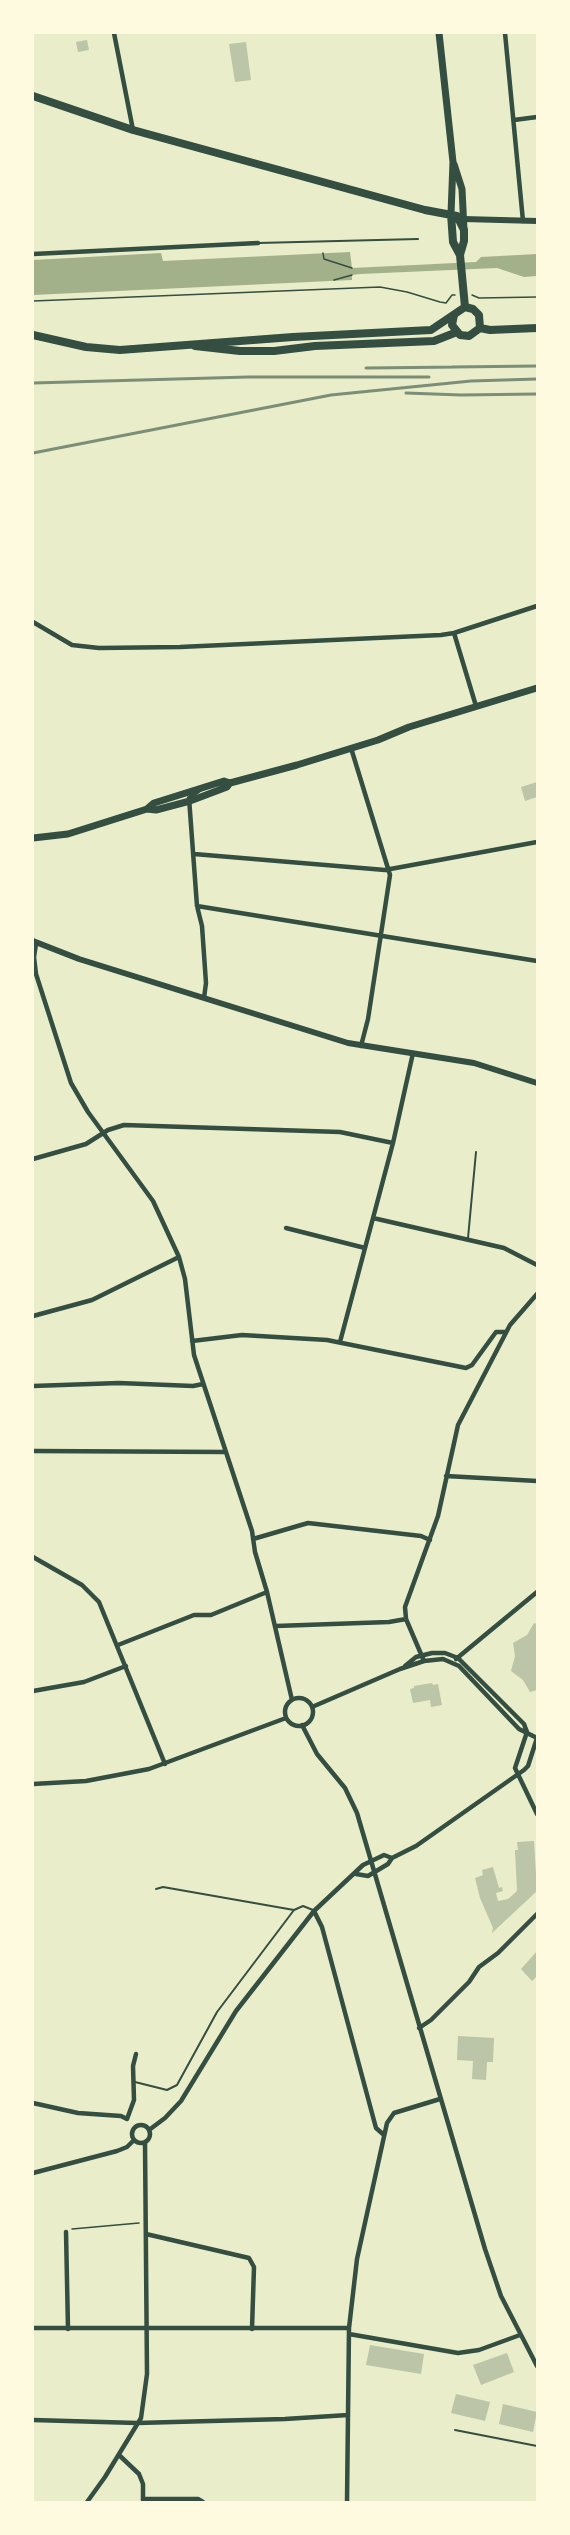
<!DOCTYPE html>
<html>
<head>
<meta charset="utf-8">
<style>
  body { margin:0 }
  #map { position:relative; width:570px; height:2535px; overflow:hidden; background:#e9edc9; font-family:"PT Sans Narrow",sans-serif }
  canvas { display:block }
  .frame { position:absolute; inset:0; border:34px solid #fefae0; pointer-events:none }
</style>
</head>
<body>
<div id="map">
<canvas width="570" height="2535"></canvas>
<div class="frame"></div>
</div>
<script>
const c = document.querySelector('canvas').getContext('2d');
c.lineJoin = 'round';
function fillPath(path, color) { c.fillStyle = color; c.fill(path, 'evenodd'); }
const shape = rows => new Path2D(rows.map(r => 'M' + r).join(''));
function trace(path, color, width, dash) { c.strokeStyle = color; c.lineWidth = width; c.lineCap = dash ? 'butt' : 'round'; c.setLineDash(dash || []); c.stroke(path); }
fillPath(shape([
  [350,252,352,268,476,262,481,257,537,254,537,276,524,277,497,268,360,274,352,275,352,280,33,295,33,260,161,253,163,261]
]), '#a3b18a');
fillPath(shape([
  [87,40,89,50,78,52,76,42],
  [246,42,251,80,235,82,229,44],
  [537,782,537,797,525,801,521,787],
  [534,1623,537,1624,537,1690,530,1692,523,1680,511,1671,515,1656,513,1643,527,1635],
  [432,1683,433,1685,438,1684,442,1705,431,1707,430,1700,413,1703,410,1689,414,1688,414,1686],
  [534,1841,537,1891,492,1933,493,1928,480,1898,475,1878,483,1875,482,1870,493,1867,499,1888,502,1887,503,1891,496,1893,498,1901,508,1899,517,1891,515,1850,518,1850,517,1842],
  [537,1951,537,1976,532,1981,521,1969],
  [458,2036,494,2038,493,2062,487,2062,486,2080,472,2079,473,2061,457,2060],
  [370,2345,424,2354,421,2374,366,2365],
  [507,2353,514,2372,481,2385,473,2365],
  [456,2394,490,2402,485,2421,451,2413],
  [503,2404,537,2412,533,2432,499,2424]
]), '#bcc5a7');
trace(shape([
  [323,253,324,259,352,268],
  [334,280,352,275],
  [472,295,479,298,537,297],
  [33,301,380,287,407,292,440,302,446,303,452,295,455,295],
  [72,2229,139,2223]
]), '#344e41', 1.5);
trace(shape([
  [258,243,418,239],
  [468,1238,476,1152],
  [156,1889,163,1887,294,1910],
  [135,2082,167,2090,177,2085,217,2012,294,1910,303,1906,313,1910],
  [455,2430,537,2446]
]), '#344e41', 2);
trace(shape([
  [114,33,133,130],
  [505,33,523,221],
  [514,120,537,117],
  [33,254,258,243],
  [33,622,72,645,99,648,180,647,441,635,454,633,537,606],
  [454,633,476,706],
  [351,748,390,875,368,1019,361,1046],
  [201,789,189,798,197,906,202,926,206,983,204,998],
  [194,854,385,870,537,842],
  [197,906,537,961],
  [36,944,34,957,36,974,71,1083,88,1112,153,1201,179,1257,185,1279,194,1355,252,1531,255,1552,267,1592,292,1700],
  [33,1159,86,1144,108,1130,124,1125,340,1132,393,1143],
  [373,1218,504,1248,537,1265],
  [286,1228,365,1248],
  [33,1316,92,1300,179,1257],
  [192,1341,242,1335,327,1340,466,1368,472,1365,496,1332,506,1332],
  [340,1342,393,1143,413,1053],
  [33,1386,119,1383,193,1386,203,1384],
  [33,1451,225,1452],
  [446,1476,537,1481],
  [253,1539,308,1523,421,1536,430,1540],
  [33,1557,82,1585,99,1602,165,1764],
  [276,1626,389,1622,406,1619],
  [118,1645,194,1615,211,1615,267,1592],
  [456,1659,537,1592],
  [424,1661,406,1619,405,1607,438,1516,458,1425,510,1325,537,1294],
  [405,1666,416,1657,432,1653,445,1653,458,1658,524,1724,527,1732],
  [33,1691,84,1682,126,1666],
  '285 1712a14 14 0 1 1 28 0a14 14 0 1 1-28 0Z',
  [312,1707,400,1669,424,1661,443,1659,459,1666,519,1729,537,1738],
  [302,1725,317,1754,345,1788,357,1813,485,2249,501,2296,537,2366],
  [527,1732,515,1768,537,1814],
  [33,1784,86,1781,149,1769,286,1718],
  [356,1874,368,1876,388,1864,392,1858,416,1846,524,1770,528,1766,537,1738],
  [314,1911,322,1927,376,2128,384,2135],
  [419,2028,431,2020,469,1982,479,1967,498,1953,537,1914],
  [33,2103,78,2113,121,2116,127,2119,134,2100,133,2066,136,2054],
  '132 2134a9 9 0 1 1 18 0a9 9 0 1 1-18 0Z',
  [149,2130,165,2118,181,2101,236,2011,314,1911,363,1865,384,1855,392,1858],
  [33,2173,117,2151,127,2147,134,2140],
  [66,2232,68,2329],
  [146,2234,249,2258,254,2267,252,2329],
  [33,2328,349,2328],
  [349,2334,458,2353,479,2350,520,2335],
  [33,2420,137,2423,285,2419,348,2415],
  [119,2455,139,2474,143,2484,143,2500],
  [143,2499,198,2499,203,2502],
  [87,2502,105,2477,141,2418,147,2374,145,2142],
  [347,2502,349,2328,357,2259,387,2123,394,2113,440,2099]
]), '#344e41', 4.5);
trace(shape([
  [464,219,537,221],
  [33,941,79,959,348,1043,474,1063,537,1083]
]), '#344e41', 6);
trace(shape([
  [439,33,453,162,451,214],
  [454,164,462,189,464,230],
  [147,809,156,810,190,801,227,787,230,783],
  [33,838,68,834,147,809,154,803,224,781,230,783,297,765,378,740,409,727,537,688]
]), '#344e41', 7);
trace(shape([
  [33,96,133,130,425,210,457,216,464,230,464,241,460,255],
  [451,214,453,242,460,255,465,307],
  [480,328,490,330,537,328],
  [33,335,86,347,120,350,293,337,431,330,465,307,473,309,479,315,480,328,469,336,460,335,452,325,454,315],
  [195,346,240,351,274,351,315,346,434,341,457,332]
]), '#344e41', 8);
trace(shape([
  [452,367,537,366],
  [366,368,459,367],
  [33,383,248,377,429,377],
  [406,393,461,395,537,394],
  [33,453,331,395,471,381,537,379]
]), '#7c8e77', 3);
</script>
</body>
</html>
